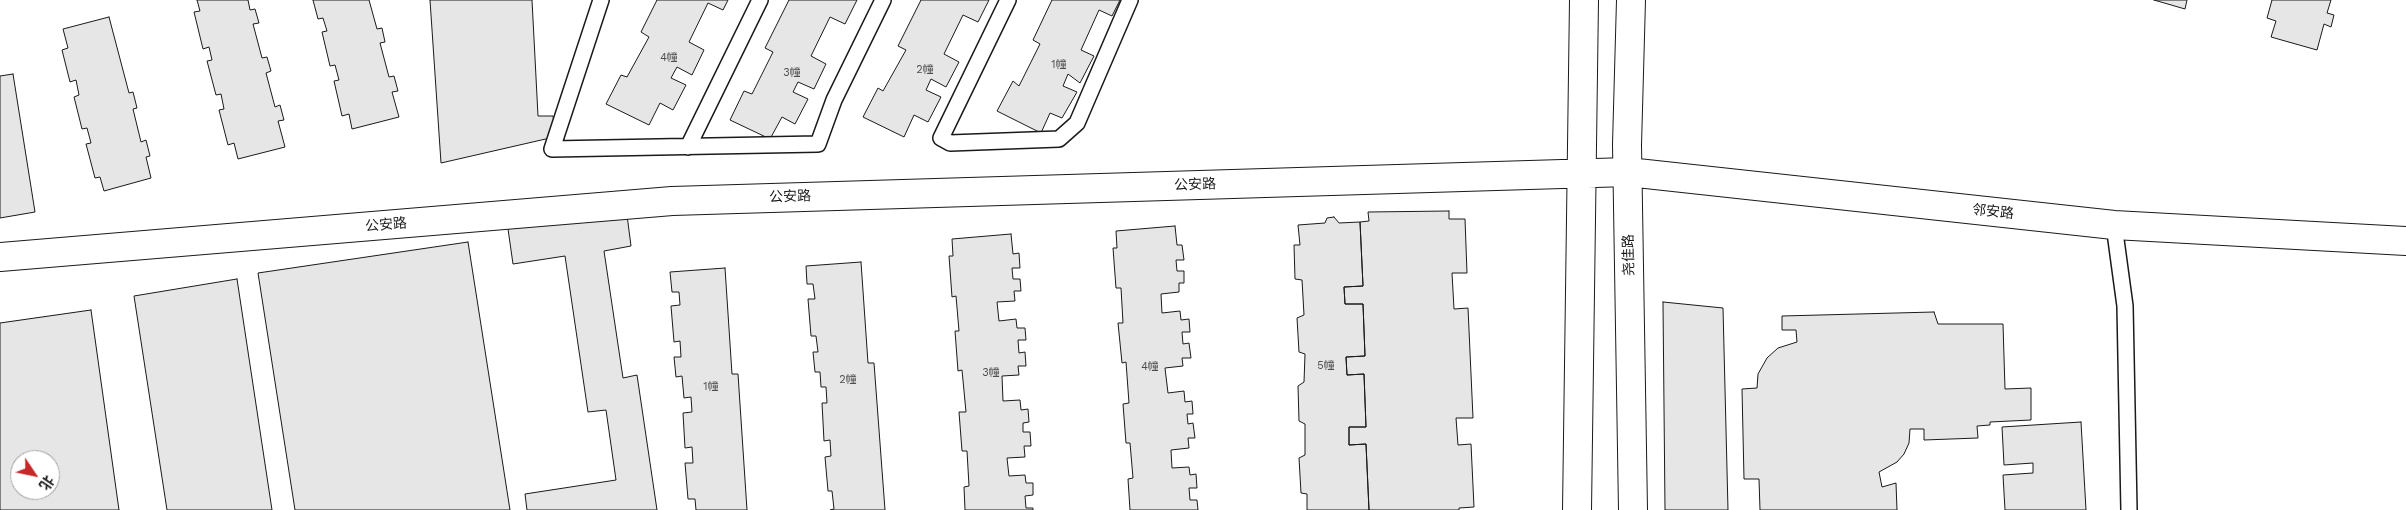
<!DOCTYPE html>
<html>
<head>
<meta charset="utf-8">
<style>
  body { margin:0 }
  #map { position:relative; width:2406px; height:510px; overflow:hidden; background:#fff; font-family:"Work Sans","Noto Sans SC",sans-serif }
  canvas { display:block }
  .north { position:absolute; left:10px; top:450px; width:50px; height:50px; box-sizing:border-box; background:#fff; border:1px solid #a3a3a3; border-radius:50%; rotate:124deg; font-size:14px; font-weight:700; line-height:20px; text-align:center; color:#1a1a1a }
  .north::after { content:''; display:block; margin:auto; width:18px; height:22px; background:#c62828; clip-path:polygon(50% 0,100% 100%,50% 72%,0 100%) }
</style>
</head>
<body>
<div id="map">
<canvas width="2406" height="510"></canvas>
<div class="north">北</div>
</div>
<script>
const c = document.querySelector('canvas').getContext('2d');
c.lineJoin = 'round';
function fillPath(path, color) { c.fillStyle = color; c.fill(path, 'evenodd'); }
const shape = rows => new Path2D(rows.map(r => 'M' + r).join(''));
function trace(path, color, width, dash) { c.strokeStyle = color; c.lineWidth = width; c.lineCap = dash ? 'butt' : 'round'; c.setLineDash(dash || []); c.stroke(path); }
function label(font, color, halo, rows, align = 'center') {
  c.font = font + ' "Work Sans","Noto Sans SC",sans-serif'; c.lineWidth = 4; c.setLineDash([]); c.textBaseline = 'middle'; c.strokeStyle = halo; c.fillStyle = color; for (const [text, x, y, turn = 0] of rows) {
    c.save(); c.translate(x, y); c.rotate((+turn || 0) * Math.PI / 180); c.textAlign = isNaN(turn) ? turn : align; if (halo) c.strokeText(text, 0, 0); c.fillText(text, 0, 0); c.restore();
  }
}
const building = shape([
  [197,0,248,0,250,10,255,9,259,23,253,24,262,58,267,57,271,71,266,73,275,107,280,105,284,120,278,121,285,147,238,159,234,143,228,145,219,110,224,109,221,94,216,95,207,61,212,60,209,47,203,49,194,12,200,11,197,0],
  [313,0,369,0,377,29,382,28,385,42,380,43,389,77,394,76,398,91,392,92,399,117,352,129,349,114,342,116,334,81,339,80,335,65,330,66,322,32,327,31,323,18,318,19,313,0],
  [430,0,532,0,538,116,553,116,555,128,550,138,441,163,430,0],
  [657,0,728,0,723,10,708,3,689,42,704,50,692,75,677,67,671,78,686,85,673,110,660,103,649,125,606,104,621,75,627,77,649,37,641,32,657,0],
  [789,0,857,0,845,24,830,17,811,56,826,64,814,89,798,82,793,92,808,99,795,124,782,117,770,139,730,120,744,91,752,94,773,52,765,48,789,0],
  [921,0,989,0,978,22,963,15,944,54,959,62,946,87,931,79,926,90,941,97,928,122,914,115,904,137,863,117,878,88,883,91,906,50,898,46,921,0],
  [1052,0,1120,0,1112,16,1099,10,1081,50,1094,56,1080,83,1068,74,1063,86,1077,92,1062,118,1050,113,1041,133,997,111,1013,81,1019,86,1040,44,1033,40,1052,0],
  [2154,0,2187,0,2185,9,2154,0],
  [2272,0,2331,0,2327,13,2334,15,2331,27,2324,24,2317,50,2271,37,2276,21,2267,18,2272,0],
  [109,17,129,93,133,92,137,108,133,109,141,142,146,140,150,156,146,157,151,178,104,191,100,177,95,178,86,144,91,143,87,128,82,129,74,97,79,95,76,80,70,82,62,50,68,48,63,29,109,17],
  [13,74,35,212,0,218,0,76,13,74],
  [1449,211,1449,219,1465,219,1467,273,1452,273,1454,309,1468,308,1473,418,1456,418,1458,445,1471,444,1474,507,1459,508,1459,510,1369,510,1366,444,1349,445,1349,427,1366,427,1364,374,1347,375,1346,357,1365,356,1363,304,1345,304,1344,287,1363,286,1360,222,1369,221,1368,212,1449,211],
  [627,215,631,246,604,251,623,378,637,375,657,510,527,510,525,494,616,480,606,410,588,412,565,256,513,264,507,222,627,215],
  [1334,217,1339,223,1360,222,1363,286,1344,287,1345,304,1363,304,1365,356,1346,357,1347,375,1364,374,1366,427,1349,427,1349,445,1366,444,1369,510,1307,510,1307,494,1301,493,1299,458,1305,455,1305,424,1299,421,1298,386,1304,382,1305,354,1299,352,1297,318,1304,315,1302,280,1295,279,1294,245,1300,245,1298,225,1325,223,1327,218,1334,217],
  [1175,226,1177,245,1182,245,1184,260,1176,260,1177,271,1184,271,1184,283,1179,283,1179,292,1161,294,1162,313,1180,311,1181,320,1189,319,1190,332,1182,332,1183,344,1189,343,1191,358,1182,358,1183,366,1165,368,1168,393,1184,391,1185,402,1192,401,1193,414,1187,414,1188,424,1193,423,1195,438,1188,438,1189,448,1171,450,1172,468,1189,467,1190,475,1196,474,1197,488,1189,488,1190,500,1197,500,1198,510,1130,510,1128,479,1133,478,1130,443,1126,443,1123,404,1129,403,1126,362,1122,363,1118,323,1123,323,1121,288,1116,288,1113,248,1117,248,1116,231,1175,226],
  [1011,234,1013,254,1019,253,1020,268,1012,268,1013,279,1020,279,1021,291,1014,291,1015,301,997,302,999,321,1016,319,1017,328,1025,328,1026,340,1018,340,1019,353,1025,352,1026,366,1018,366,1019,375,1002,376,1003,401,1020,400,1021,410,1028,409,1029,422,1023,423,1023,432,1030,432,1031,446,1024,446,1025,457,1007,458,1009,476,1025,475,1026,483,1033,483,1033,495,1025,496,1026,508,1033,508,1033,510,965,510,964,487,969,486,967,451,962,451,959,412,966,412,962,370,958,371,955,331,959,331,956,296,952,297,949,256,953,256,952,239,1011,234],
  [468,242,510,510,295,510,258,273,468,242],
  [861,262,868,363,874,363,885,510,830,510,834,509,832,491,828,491,825,457,831,456,830,440,824,441,822,403,827,403,826,387,821,387,820,372,815,372,813,352,818,352,816,336,811,336,808,299,815,299,813,284,807,284,806,266,861,262],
  [725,268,732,374,738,374,747,510,696,510,695,499,688,499,685,463,693,463,692,447,685,448,683,413,692,412,691,397,684,398,682,376,676,377,674,357,681,357,680,341,674,342,671,306,680,305,679,292,672,292,670,272,725,268],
  [237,279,272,510,167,510,134,296,237,279],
  [1663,302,1723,308,1728,510,1665,510,1663,302],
  [91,310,119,510,0,510,0,323,91,310],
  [20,460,50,460,50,490,20,490,20,460],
  [1934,312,1938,324,2003,324,2005,389,2031,388,2031,420,1990,422,1990,425,1977,426,1978,438,1924,440,1924,429,1910,429,1909,443,1904,454,1897,462,1879,472,1882,487,1896,483,1897,510,1760,510,1759,479,1744,479,1742,389,1757,388,1758,374,1767,358,1778,348,1797,342,1796,330,1782,330,1782,316,1934,312],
  [2081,422,2086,510,2005,510,2003,475,2033,473,2033,463,2004,465,2002,427,2081,422]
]);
fillPath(building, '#e6e6e6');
trace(building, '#1a1a1a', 1);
const lane = shape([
  [601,0,552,149,818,144,834,100,883,0],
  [1008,0,941,138,950,143,1059,139,1077,123,1130,0],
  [688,147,760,0],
  [2114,225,2125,306,2129,510]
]);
const secondary = shape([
  [1631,0,1627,145,1633,510],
  [0,257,672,201,1628,172,2114,225,2406,241],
  [1577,510,1584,0]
]);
trace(lane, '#1a1a1a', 18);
trace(secondary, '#1a1a1a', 30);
trace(lane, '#fff', 15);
trace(secondary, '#fff', 28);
label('11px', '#4d4d4d', null, [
  ["4幢",669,58],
  ["1幢",1059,65],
  ["2幢",925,70],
  ["3幢",792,73],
  ["5幢",1326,366],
  ["4幢",1150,367],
  ["3幢",991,373],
  ["2幢",848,380],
  ["1幢",711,387]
]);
label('14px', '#1a1a1a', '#fff', [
  ["公安路",1195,185,-2],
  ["公安路",790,197,-2],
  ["邻安路",1993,212,6],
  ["公安路",386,225,-5],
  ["尧佳路",1629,255,-91]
]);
</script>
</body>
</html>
